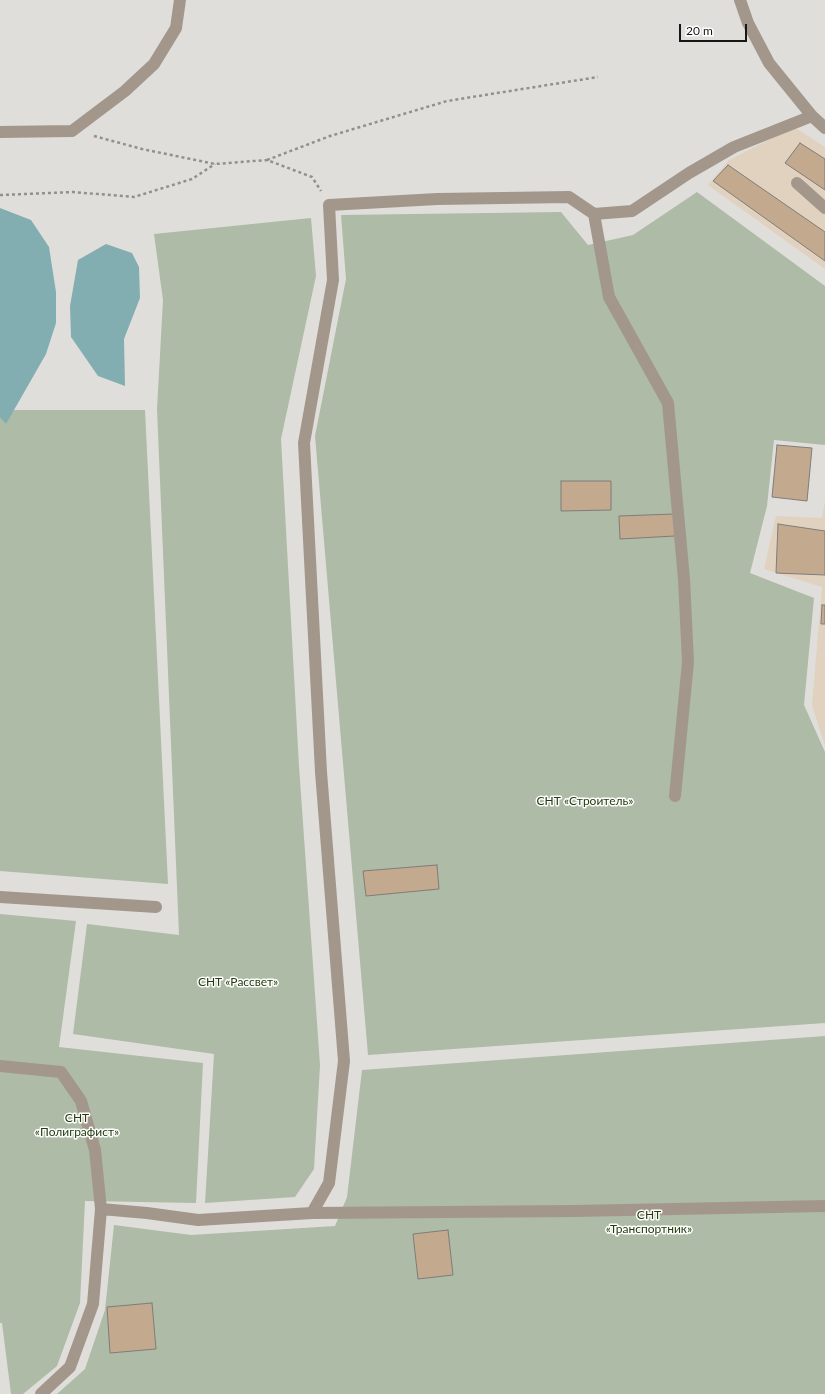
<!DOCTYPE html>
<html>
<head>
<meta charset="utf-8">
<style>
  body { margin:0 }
  #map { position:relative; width:825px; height:1394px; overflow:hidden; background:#e0dedb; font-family:Lato,sans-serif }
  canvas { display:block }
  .scale { position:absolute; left:679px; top:24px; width:68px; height:18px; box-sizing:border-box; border:2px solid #171615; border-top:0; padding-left:5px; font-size:12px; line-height:14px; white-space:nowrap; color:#171615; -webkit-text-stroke:3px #fff; paint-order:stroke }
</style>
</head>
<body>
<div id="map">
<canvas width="825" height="1394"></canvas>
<div class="scale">20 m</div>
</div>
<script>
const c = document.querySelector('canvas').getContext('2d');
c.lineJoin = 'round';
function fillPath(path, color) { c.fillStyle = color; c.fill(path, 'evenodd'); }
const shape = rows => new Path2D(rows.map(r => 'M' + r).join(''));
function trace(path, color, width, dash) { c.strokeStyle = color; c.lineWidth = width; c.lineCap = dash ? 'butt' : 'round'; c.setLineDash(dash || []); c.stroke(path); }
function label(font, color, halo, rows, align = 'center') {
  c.font = font + ' Lato,sans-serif'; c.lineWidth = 3; c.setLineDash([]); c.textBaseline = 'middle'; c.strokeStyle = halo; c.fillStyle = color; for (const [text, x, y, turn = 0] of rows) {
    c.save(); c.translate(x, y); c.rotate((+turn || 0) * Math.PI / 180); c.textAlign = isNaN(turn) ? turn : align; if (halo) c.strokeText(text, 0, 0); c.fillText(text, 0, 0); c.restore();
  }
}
fillPath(shape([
  [794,127,825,147,825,269,708,185,729,160],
  [825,501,825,746,812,705,822,587,764,569,776,516,822,518]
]), '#e0d2bf');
fillPath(shape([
  [697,192,825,286,825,445,774,440,767,506,750,573,814,598,804,705,825,752,825,1023,368,1055,315,436,346,279,341,215,561,212,588,245,633,235],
  [311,218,316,276,281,439,299,766,320,1065,314,1169,295,1197,205,1203,214,1054,73,1034,87,924,179,935,157,409,163,300,154,234],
  [0,410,145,410,168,884,0,871],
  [0,914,76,921,59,1047,203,1063,196,1203,85,1201,80,1303,57,1366,23,1394,11,1394,2,1323,0,1323],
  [825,1036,825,1394,57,1394,85,1369,105,1310,114,1225,191,1235,335,1226,347,1197,362,1070]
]), '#aebba6');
fillPath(shape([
  [0,208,31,220,49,247,56,292,56,323,46,354,6,424,0,417],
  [106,244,132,253,139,267,140,298,124,339,125,386,98,376,71,337,70,306,78,260]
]), '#82aeb1');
const building = shape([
  [800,143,825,159,825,190,785,163,800,143],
  [728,165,825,232,825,261,713,181,728,165],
  [777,445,812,448,807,501,772,497,777,445],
  [561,481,611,481,611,510,561,511,561,481],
  [674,514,675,536,620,539,619,516,674,514],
  [778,524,825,531,825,575,776,573,778,524],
  [822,605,825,605,825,624,821,624,822,605],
  [437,865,439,889,366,896,363,871,437,865],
  [448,1230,453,1275,418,1279,413,1234,448,1230],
  [152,1303,156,1349,110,1353,107,1307,152,1303]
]);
fillPath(building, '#c3a98e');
trace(building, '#7f7d7a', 1);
trace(shape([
  [94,136,142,149,215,164,267,160,312,177,321,191],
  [267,160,330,136,447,101,598,77],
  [0,195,73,192,134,197,192,179,215,164]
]), '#92908e', 2.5, [3, 3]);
trace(shape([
  [740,0,748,23,769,63,812,116,825,128],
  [0,132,72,131,125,91,154,64,176,28,180,0],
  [797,183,825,208],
  [594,214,609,297,668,403,684,579,688,662,675,796],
  [0,897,156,907],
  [0,1066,61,1072,81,1101,95,1150,101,1209,147,1213,198,1220,312,1213,575,1211,825,1206],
  [312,1213,329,1183,344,1061,321,772,304,443,333,280,329,205,437,199,569,197,594,214,632,211,689,173,734,147,812,116],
  [41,1394,70,1367,93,1304,101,1209]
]), '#a3978c', 12);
label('12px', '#233b0d', '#fff', [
  ["СНТ «Строитель»",585,801],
  ["СНТ «Рассвет»",238,982],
  ["СНТ",77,1118],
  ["«Полиграфист»",77,1132],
  ["СНТ",649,1215],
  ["«Транспортник»",649,1229]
]);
</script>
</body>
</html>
